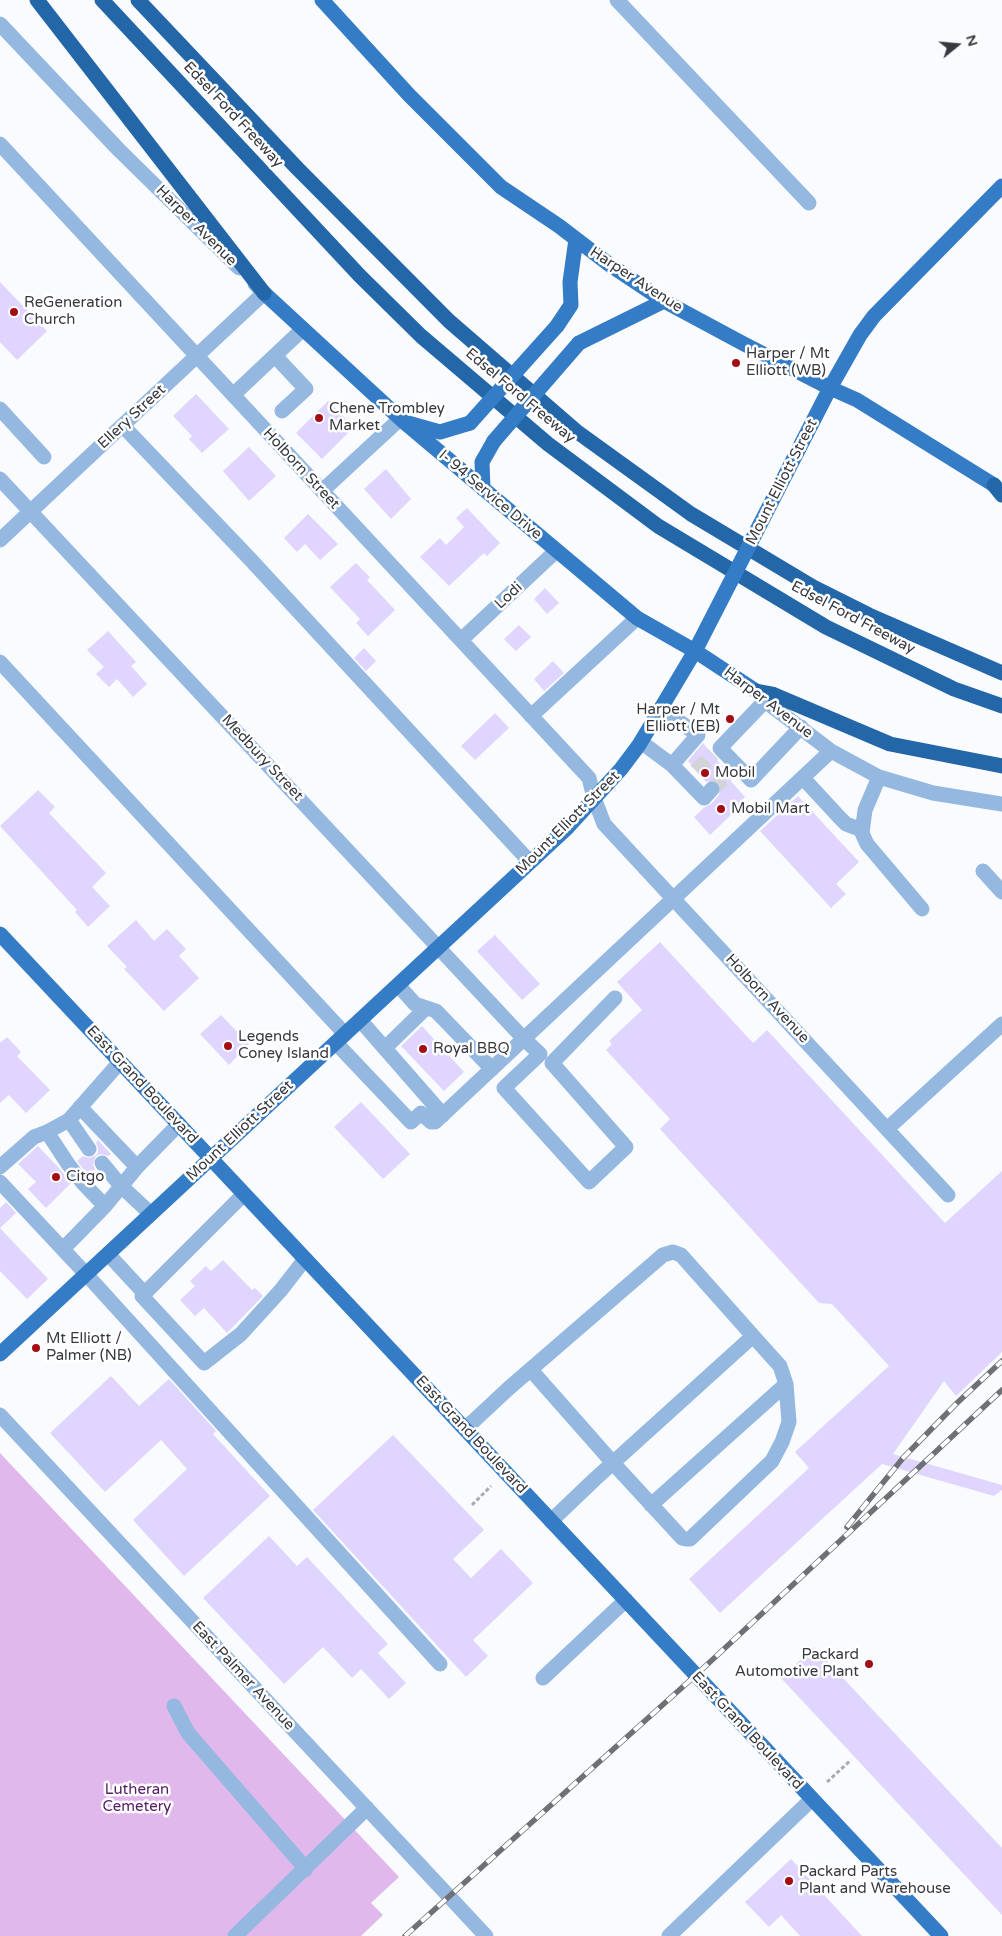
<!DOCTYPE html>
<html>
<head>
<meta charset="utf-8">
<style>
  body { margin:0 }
  #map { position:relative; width:1002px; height:1936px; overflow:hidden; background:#fafbff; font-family:"Varela Round",sans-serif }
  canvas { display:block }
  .north { position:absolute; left:932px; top:20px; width:50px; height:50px; -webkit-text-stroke:4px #fff; paint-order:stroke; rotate:73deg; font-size:14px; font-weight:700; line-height:20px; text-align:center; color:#373940 }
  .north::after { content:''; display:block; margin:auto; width:18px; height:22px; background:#373940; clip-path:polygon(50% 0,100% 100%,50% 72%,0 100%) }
</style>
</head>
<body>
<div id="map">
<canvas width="1002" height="1936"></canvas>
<div class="north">N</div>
</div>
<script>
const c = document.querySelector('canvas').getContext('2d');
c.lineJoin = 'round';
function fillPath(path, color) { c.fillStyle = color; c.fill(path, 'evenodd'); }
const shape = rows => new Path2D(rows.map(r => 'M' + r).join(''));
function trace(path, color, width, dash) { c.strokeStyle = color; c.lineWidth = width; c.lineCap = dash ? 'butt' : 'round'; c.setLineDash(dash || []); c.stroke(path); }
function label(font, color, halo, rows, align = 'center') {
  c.font = font + ' "Varela Round",sans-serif'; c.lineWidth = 5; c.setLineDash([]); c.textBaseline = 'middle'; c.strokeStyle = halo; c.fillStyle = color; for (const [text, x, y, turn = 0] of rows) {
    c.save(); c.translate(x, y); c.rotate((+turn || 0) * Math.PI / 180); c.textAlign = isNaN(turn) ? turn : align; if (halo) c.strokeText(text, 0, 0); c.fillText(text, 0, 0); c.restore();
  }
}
fillPath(shape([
  [0,1453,399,1877,371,1903,383,1915,361,1936,0,1936]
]), '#e1b8ec');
fillPath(shape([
  [0,282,47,331,17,360,0,342],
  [196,394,229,429,202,453,189,439,192,436,173,416],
  [328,401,354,427,322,459,296,433],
  [249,447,276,476,249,501,223,471],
  [386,469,411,499,391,519,364,489],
  [467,508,500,543,487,556,484,553,449,586,420,557,440,538,446,545,464,527,456,518],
  [308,514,338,544,320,560,305,544,297,552,284,538],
  [356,563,370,577,367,580,395,610,368,636,356,623,360,619,330,587],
  [545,588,559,603,547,614,534,599],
  [519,625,531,637,516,651,504,639],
  [108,631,136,662,131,666,147,684,133,697,117,679,109,687,96,674,104,667,87,650],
  [364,648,376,661,366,671,354,658],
  [553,661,564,673,544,691,534,679],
  [495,713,509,728,475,760,461,746],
  [703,743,732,778,730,780,745,797,740,802,742,804,710,835,694,817,705,807,711,804,719,795,721,787,714,780,706,782,688,761],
  [38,790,55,807,49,813,106,873,92,887,110,906,88,927,75,912,77,910,0,826],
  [798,796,859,862,836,884,846,894,831,908,760,831],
  [136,920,154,941,167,929,186,949,179,956,199,978,164,1011,124,969,127,967,107,946],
  [495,935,540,984,522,1000,477,951],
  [660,942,753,1043,767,1030,945,1223,1002,1171,1002,1352,956,1396,944,1381,893,1454,1002,1485,1002,1490,994,1496,882,1464,720,1613,689,1579,809,1468,795,1452,889,1366,832,1304,819,1303,660,1129,670,1119,606,1050,612,1044,609,1041,642,1010,617,982],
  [221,1015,249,1044,229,1065,200,1034],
  [422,1026,464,1072,444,1091,401,1046],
  [7,1037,21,1052,17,1056,50,1090,26,1113,9,1095,0,1103,0,1043],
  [361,1102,410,1154,383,1179,334,1127],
  [98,1140,111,1154,108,1156,101,1154,96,1156,93,1164,95,1170,89,1176,77,1161,83,1156,89,1158,95,1156,98,1153,98,1148,96,1143],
  [38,1146,59,1168,71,1183,46,1208,28,1189,36,1182,18,1164],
  [6,1202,16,1213,0,1228,48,1279,27,1299,0,1271,0,1208],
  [223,1260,252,1290,255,1288,263,1296,227,1333,204,1308,195,1316,180,1300,195,1286,190,1281,206,1266,211,1271],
  [111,1376,139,1406,169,1379,216,1431,213,1434,270,1496,184,1576,133,1520,187,1469,161,1440,105,1492,50,1433],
  [393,1435,484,1530,453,1559,471,1578,501,1549,533,1583,473,1640,488,1656,466,1677,313,1510],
  [269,1536,297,1566,307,1557,388,1644,378,1653,406,1683,389,1699,361,1669,352,1678,323,1647,284,1684,203,1598],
  [814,1647,1002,1848,1002,1915,781,1678],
  [791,1859,862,1936,800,1936,781,1915,769,1927,745,1902]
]), '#dfd5fe');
trace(shape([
  [696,771,713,754],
  [712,789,729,774]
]), '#d3d4d9', 15, [15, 8]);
trace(shape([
  [472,1505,491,1486],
  [827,1782,851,1760]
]), '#a9aab0', 3, [4, 2.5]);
trace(shape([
  [617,0,809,203],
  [0,24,118,149,239,268],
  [0,144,589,778,594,798,604,824,948,1195],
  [275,356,306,389,282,411],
  [233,395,303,329],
  [0,409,44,457],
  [123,426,250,559,530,862],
  [0,479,524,1039,540,1054,504,1088,589,1182,626,1147,552,1063,615,998],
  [322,491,401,418],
  [0,540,264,293,255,284],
  [461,640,556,551],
  [0,662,345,1034],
  [756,691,765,701,831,751,879,777,933,793,1002,804],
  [765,701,720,748,751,780,801,727],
  [531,716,637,618],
  [641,742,672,765,698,735,662,709],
  [672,765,704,798,712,789],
  [879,777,865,810,862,833,867,844,922,909],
  [803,778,840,818,846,824,862,830],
  [983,871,1002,892],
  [398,985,415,1004,436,1011,492,1069],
  [360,1020,443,1115],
  [336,1043,411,1122,421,1113,431,1122,435,1122,831,751],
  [386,1047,426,1008],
  [120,1062,69,1120,47,1132,68,1164,82,1182,105,1206,137,1167,179,1124],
  [80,1107,137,1167],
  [69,1120,89,1149],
  [887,1129,1002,1024],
  [102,1163,121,1186,151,1214],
  [0,1167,34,1137,47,1132],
  [0,1182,86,1274,440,1664],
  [244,1194,142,1296,204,1363,241,1334,281,1290,305,1259],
  [63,1249,105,1206],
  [108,1254,145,1294],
  [531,1370,613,1463,682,1538,686,1539,690,1539,772,1461,782,1442,789,1422,786,1384,780,1366,753,1336],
  [0,1415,486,1936],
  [465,1429,509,1388,663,1255,673,1252,681,1255,753,1336,595,1479,551,1521],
  [651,1505,786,1384],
  [543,1678,626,1600],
  [174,1706,188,1733,306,1869],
  [235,1936,367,1808],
  [669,1936,811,1800]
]), '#94b8e0', 15);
trace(shape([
  [322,0,409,95,501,187,559,226,610,265,664,301,744,344,830,388,857,400,994,485],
  [264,293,404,422,637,618,695,651,756,691],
  [557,326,571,305,570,282,576,239],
  [579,343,664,301],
  [830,388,860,335,874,316,1002,186],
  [408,423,440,432,470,423],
  [483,489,482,462,494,441],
  [0,934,941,1936],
  [0,1354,567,828,621,769,639,745,695,651]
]), '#347cc5', 15);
trace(shape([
  [37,0,264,293],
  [102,0,360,276,421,336,548,444,658,526,826,627,954,689,1002,706],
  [138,0,297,168,449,321,576,431,691,514,813,587,869,615,1002,673],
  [994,485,1002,495],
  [756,691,772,694,890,744,1002,766]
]), '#2367a9', 15);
const rail = shape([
  [847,1527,903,1458,957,1403,1002,1361],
  [405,1936,696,1675,1002,1390]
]);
trace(rail, '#6f7076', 5.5);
trace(rail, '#fff', 4, [11]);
trace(shape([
  [470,423,557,326],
  [494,441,579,343],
  [695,651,830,388]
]), '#347cc5', 15);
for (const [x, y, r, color] of [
  [14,312,5,"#a50d14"],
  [736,363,5,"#a50d14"],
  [319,418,5,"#a50d14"],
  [730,719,5,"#a50d14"],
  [705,773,5,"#a50d14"],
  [721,809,5,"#a50d14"],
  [228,1046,5,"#a50d14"],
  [423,1049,5,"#a50d14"],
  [56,1177,5,"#a50d14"],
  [36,1348,5,"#a50d14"],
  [869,1664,5,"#a50d14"],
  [789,1881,5,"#a50d14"]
]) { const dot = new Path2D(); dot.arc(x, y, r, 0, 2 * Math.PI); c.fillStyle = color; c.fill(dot); trace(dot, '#fff', 2); }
label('15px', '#373940', '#fff', [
  ["Edsel Ford Freeway",233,115,47],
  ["Harper Avenue",196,226,45],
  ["Harper Avenue",636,280,33],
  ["Edsel Ford Freeway",520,396,40],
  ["Ellery Street",132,417,-43],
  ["Holborn Street",301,469,47],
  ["Mount Elliott Street",782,482,-63],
  ["I- 94 Service Drive",490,495,40],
  ["Lodi",509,596,-43],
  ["Edsel Ford Freeway",853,618,28],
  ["Harper Avenue",768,703,37],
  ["Medbury Street",262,758,47],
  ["Mount Elliott Street",568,823,-45],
  ["Holborn Avenue",767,999,47],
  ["East Grand Boulevard",142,1085,47],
  ["Mount Elliott Street",240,1131,-43],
  ["East Grand Boulevard",471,1435,47],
  ["East Palmer Avenue",243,1676,47],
  ["East Grand Boulevard",747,1731,47]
]);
label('15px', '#373940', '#fff', [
  ["ReGeneration",24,303],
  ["Church",24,320],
  ["Harper / Mt",746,354],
  ["Elliott (WB)",746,371],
  ["Chene Trombley",329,409],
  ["Market",329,426],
  ["Harper / Mt",720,710,"right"],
  ["Elliott (EB)",720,727,"right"],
  ["Mobil",715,773],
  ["Mobil Mart",731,809],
  ["Legends",238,1037],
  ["Coney Island",238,1054],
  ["Royal BBQ",433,1049],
  ["Citgo",66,1177],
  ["Mt Elliott /",46,1339],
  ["Palmer (NB)",46,1356],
  ["Packard",859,1655,"right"],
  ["Automotive Plant",859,1672,"right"],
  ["Packard Parts",799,1872],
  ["Plant and Warehouse",799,1889]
], 'left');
label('15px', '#572065', '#fff', [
  ["Lutheran",137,1790],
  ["Cemetery",137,1807]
]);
</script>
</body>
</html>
